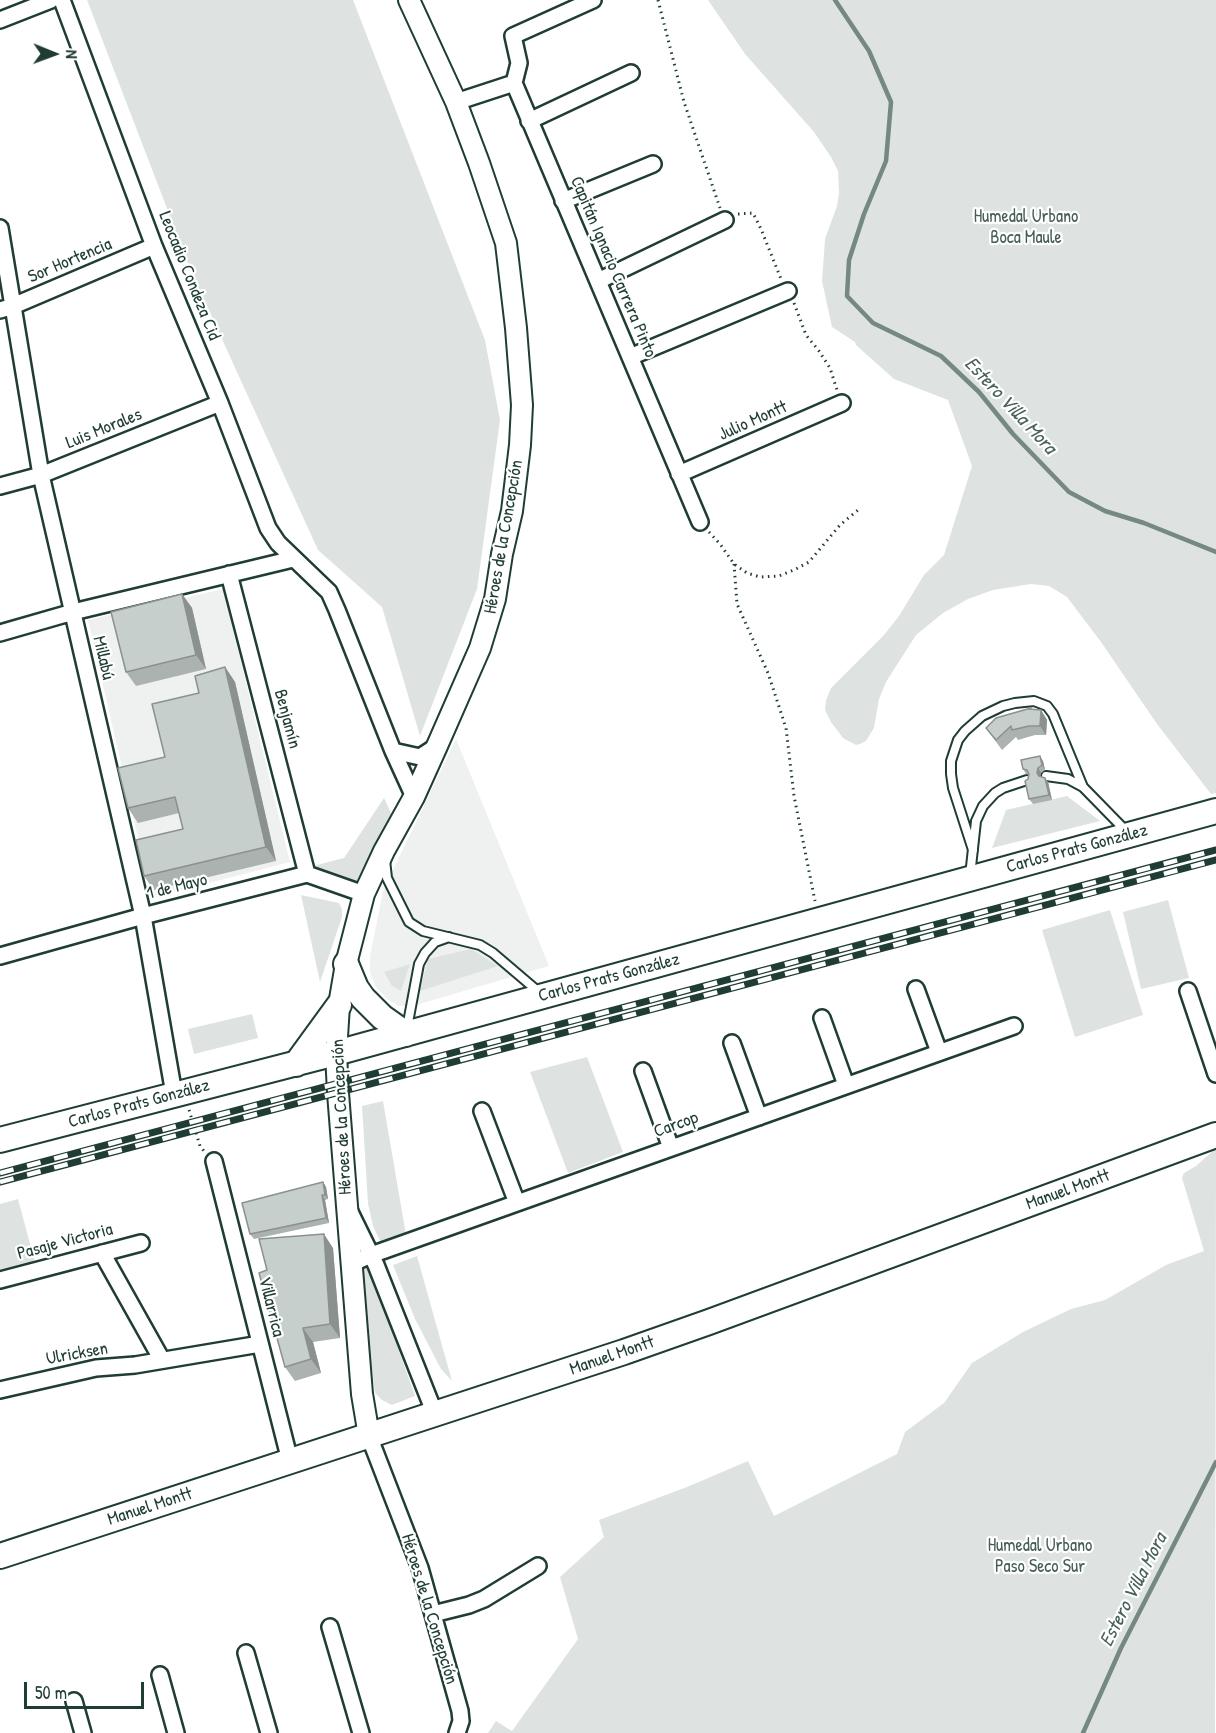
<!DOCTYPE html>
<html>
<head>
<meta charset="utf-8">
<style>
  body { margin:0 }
  #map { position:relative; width:1216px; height:1733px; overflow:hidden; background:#fff; font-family:"Patrick Hand",sans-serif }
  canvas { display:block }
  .north { position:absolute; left:24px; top:24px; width:60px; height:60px; -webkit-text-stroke:4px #fff; paint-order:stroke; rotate:91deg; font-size:16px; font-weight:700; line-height:24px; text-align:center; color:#1f3d34 }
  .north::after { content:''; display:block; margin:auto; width:21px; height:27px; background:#1f3d34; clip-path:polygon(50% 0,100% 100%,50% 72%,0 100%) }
  .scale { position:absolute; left:24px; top:1682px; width:120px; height:27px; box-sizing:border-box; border:3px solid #1f3d34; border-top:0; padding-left:8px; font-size:18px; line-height:21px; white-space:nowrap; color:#1f3d34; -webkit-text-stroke:4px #fff; paint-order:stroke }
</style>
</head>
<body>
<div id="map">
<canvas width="1216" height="1733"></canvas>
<div class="north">N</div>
<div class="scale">50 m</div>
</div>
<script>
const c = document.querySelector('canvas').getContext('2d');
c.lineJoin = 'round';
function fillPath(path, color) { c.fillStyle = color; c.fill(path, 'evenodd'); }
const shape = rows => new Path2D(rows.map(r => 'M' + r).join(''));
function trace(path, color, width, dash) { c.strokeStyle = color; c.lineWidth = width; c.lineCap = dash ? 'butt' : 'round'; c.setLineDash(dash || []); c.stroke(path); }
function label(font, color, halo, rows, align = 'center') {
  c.font = font + ' "Patrick Hand",sans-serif'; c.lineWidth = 4.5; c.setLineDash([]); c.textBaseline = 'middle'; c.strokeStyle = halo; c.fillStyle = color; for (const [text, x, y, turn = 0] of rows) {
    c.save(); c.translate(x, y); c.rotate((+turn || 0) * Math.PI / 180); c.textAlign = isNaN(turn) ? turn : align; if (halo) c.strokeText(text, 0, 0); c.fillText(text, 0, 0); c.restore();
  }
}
fillPath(shape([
  [223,589,290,862,152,898,88,620],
  [456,739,549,966,416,1005,399,1006,387,999,376,987,370,973,370,956,383,891]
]), '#eef1f0');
fillPath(shape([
  [87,0,353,0,485,340,500,420,477,589,420,736,382,607,318,550,191,271],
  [708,0,1216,0,1216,793,1211,794,1157,724,1101,642,1067,597,1049,586,1031,584,993,590,968,599,943,613,916,635,886,682,879,699,874,728,866,741,860,744,856,745,843,738,831,722,825,710,826,700,831,688,884,635,899,616,924,575,944,555,972,466,948,400,894,379,856,345,855,342,832,327,822,281,825,239,837,206,839,193,838,171,831,157,814,132,745,54],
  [1067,796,1100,821,992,848,1006,810],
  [384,798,392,815,362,875,356,882,351,884,313,871,313,866,344,858],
  [301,895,339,903,342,909,342,917,320,982],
  [1168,900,1189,978,1141,989,1123,912],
  [1110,910,1143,1015,1075,1037,1042,930],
  [471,949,498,966,420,991,428,959],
  [410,964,401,991,392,986,384,972],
  [252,1014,258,1038,194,1054,188,1029],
  [587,1057,623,1152,568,1173,530,1072],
  [383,1101,406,1235,381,1243,373,1226,368,1204,362,1106],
  [1216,1148,1215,1733,488,1733,496,1721,512,1731,578,1639,560,1577,604,1537,599,1520,687,1487,748,1461,774,1516,897,1454,905,1432,944,1403,972,1363,1023,1332,1071,1309,1105,1300,1166,1265,1204,1251,1182,1178,1184,1173,1196,1166],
  [18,1199,36,1266,0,1273,0,1204],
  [417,1256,452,1381,441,1369,415,1319,393,1265],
  [368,1263,415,1396,392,1405,382,1400,375,1393,358,1267]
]), '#dee3e2');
trace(shape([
  [835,0,869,51,891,102,886,161,864,214,849,260,847,296,873,323,941,356,979,392,1013,434,1069,492,1105,511,1144,523,1216,552],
  [1083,1733,1121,1648,1216,1462]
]), '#758883', 4.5);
const service = shape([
  [1046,776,1068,779,1083,787,1126,831],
  [973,850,953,788,951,774,951,761,958,740,965,731,982,716,1003,706,1015,703,1034,701,1047,706,1053,714,1083,787],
  [385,860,387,878,409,922,423,931,480,945,493,953,540,993],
  [970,876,976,821,983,806,995,793,1003,788,1027,780],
  [407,1028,419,964,425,953,435,942,449,937]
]);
const minor = shape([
  [62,0,154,246,220,403,268,528,278,543,329,592,337,610,393,751,414,797],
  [0,20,51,0],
  [514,83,519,63,513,36,593,0],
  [456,102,514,83,700,522],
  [529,121,631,73],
  [563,201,653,164],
  [0,228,41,475,143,916,174,1094],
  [598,281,725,220],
  [0,310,13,306,154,246],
  [630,357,788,291],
  [679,474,842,403],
  [0,486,41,475,220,403],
  [229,574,307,874],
  [0,633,73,612,293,559],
  [393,751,420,757,437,746],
  [0,956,143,916,307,874,364,894],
  [916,989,939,1052],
  [1188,991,1216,1074],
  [822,1018,846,1085],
  [732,1043,759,1117],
  [643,1071,671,1148],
  [482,1111,517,1203],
  [214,1161,290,1461],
  [350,1212,376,1265,435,1414],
  [102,1253,162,1360],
  [351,1264,371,1255,1014,1026],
  [0,1280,141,1243],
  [0,1390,96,1368,135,1365,260,1344],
  [369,1436,420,1568,460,1711,461,1721,457,1733],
  [433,1614,469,1605,484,1599,538,1566],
  [330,1627,361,1733],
  [246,1653,269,1733],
  [160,1675,176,1733],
  [74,1701,83,1733]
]);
const tertiary = shape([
  [369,1436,362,1394,338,1093,336,1053,339,1005,346,964,364,894,384,851,414,797,437,746,480,648,495,599,502,554,512,511,520,445,522,405,516,328,506,243,479,163,456,102,409,0]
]);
const primary = shape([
  [346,964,356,988,363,998,382,1017,406,1034],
  [296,1064,339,1005],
  [0,1140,336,1053,1216,811],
  [0,1556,624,1352,709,1322,1216,1135]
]);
trace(service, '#1f3d34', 12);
trace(minor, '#1f3d34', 20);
trace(tertiary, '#1f3d34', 24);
trace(primary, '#1f3d34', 28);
trace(shape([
  [658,0,684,102,720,208],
  [738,214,753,213,761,229,781,279],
  [794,303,806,335,819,351,830,368,837,390],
  [709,532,720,544,734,564,747,573,760,577,779,576,794,570,809,562,840,525,858,510],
  [734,564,737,604,768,673,786,728,794,796,815,901],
  [189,1110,200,1146,204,1151]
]), '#1f3d34', 3, [1.5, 4.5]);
trace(service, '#fff', 8);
trace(minor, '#fff', 15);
trace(tertiary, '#fff', 20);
trace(primary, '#fff', 24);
const rail = shape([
  [0,1173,1216,850],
  [0,1182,1216,860]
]);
trace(rail, '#1f3d34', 7);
trace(rail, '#fff', 4.5, [14]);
fillPath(shape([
  [182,594,192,608,206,669,136,686,126,672],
  [225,667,235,682,276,861,154,890,144,876,183,829,179,813,138,823,128,808,165,757],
  [1031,708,1032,710,1041,710,1047,720,1046,735,1035,735,1018,740,1016,737,1002,750,986,728],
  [1043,761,1045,770,1041,773,1040,776,1048,782,1052,800,1033,804,1029,799,1028,779,1029,775,1026,774,1023,769],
  [323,1182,326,1187,328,1199,325,1200,329,1223,254,1239,250,1234],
  [333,1248,340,1338,313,1342,321,1373,295,1381,285,1367]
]), '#abb2af');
fillPath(shape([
  [182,594,192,608,206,669,196,655],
  [225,667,235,682,276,861,266,847],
  [1041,710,1047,720,1046,735,1040,726],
  [1040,756,1043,761,1045,770,1042,765],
  [1038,768,1041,773,1040,778,1037,773],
  [1045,778,1048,782,1052,800,1049,795],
  [323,1182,326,1187,328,1199,325,1195],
  [322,1195,325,1200,329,1223,326,1218],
  [324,1234,333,1248,340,1338,330,1324],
  [303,1328,313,1342,321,1373,311,1359]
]), '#8b918f');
const building = shape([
  [182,594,196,655,126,672,111,612,182,594],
  [225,667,266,847,144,876,136,840,183,829,175,797,128,808,118,768,165,757,152,704,199,693,195,676,225,667],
  [1031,708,1029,709,1041,710,1040,726,1029,726,1012,730,1011,726,996,740,986,728,996,718,1031,708],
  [1040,756,1042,765,1038,768,1037,773,1039,776,1045,778,1049,795,1029,799,1025,781,1028,779,1029,774,1027,770,1023,769,1021,760,1040,756],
  [323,1182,325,1195,322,1195,326,1218,250,1234,242,1203,323,1182],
  [324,1234,330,1324,303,1328,311,1359,285,1367,259,1273,267,1270,259,1239,324,1234]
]);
fillPath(building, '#c7cfcc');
trace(building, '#8b918f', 1.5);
label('18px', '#455e57', '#fff', [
  ["Humedal Urbano",1026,217],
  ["Boca Maule",1026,238],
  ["Humedal Urbano",1040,1546],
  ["Paso Seco Sur",1040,1567]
]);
label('18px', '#1f3d34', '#fff', [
  ["Sor Hortencia",70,261,-23],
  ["Capitán Ignacio Carrera Pinto",613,267,67],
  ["Leocadio Condeza Cid",189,276,68],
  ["Julio Montt",753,421,-24],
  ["Luis Morales",104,429,-22],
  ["Héroes de la Concepción",504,537,-80],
  ["Millabú",103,658,77],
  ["Benjamín",287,719,75],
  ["Carlos Prats González",1077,849,-15],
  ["1 de Mayo",177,887,-14],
  ["Carlos Prats González",609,978,-15],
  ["Carlos Prats González",139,1104,-15],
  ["Héroes de la Concepción",342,1117,-93],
  ["Carcop",676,1125,-20],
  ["Manuel Montt",1068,1190,-20],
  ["Pasaje Victoria",65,1242,-15],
  ["Villarrica",271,1307,76],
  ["Ulricksen",77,1354,-10],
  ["Manuel Montt",612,1356,-19],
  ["Manuel Montt",150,1507,-18],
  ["Héroes de la Concepción",429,1609,73]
]);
label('italic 20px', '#4a625b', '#fff', [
  ["Estero Villa Mora",1010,406,47],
  ["Estero Villa Mora",1134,1590,-63]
]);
</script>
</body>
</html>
